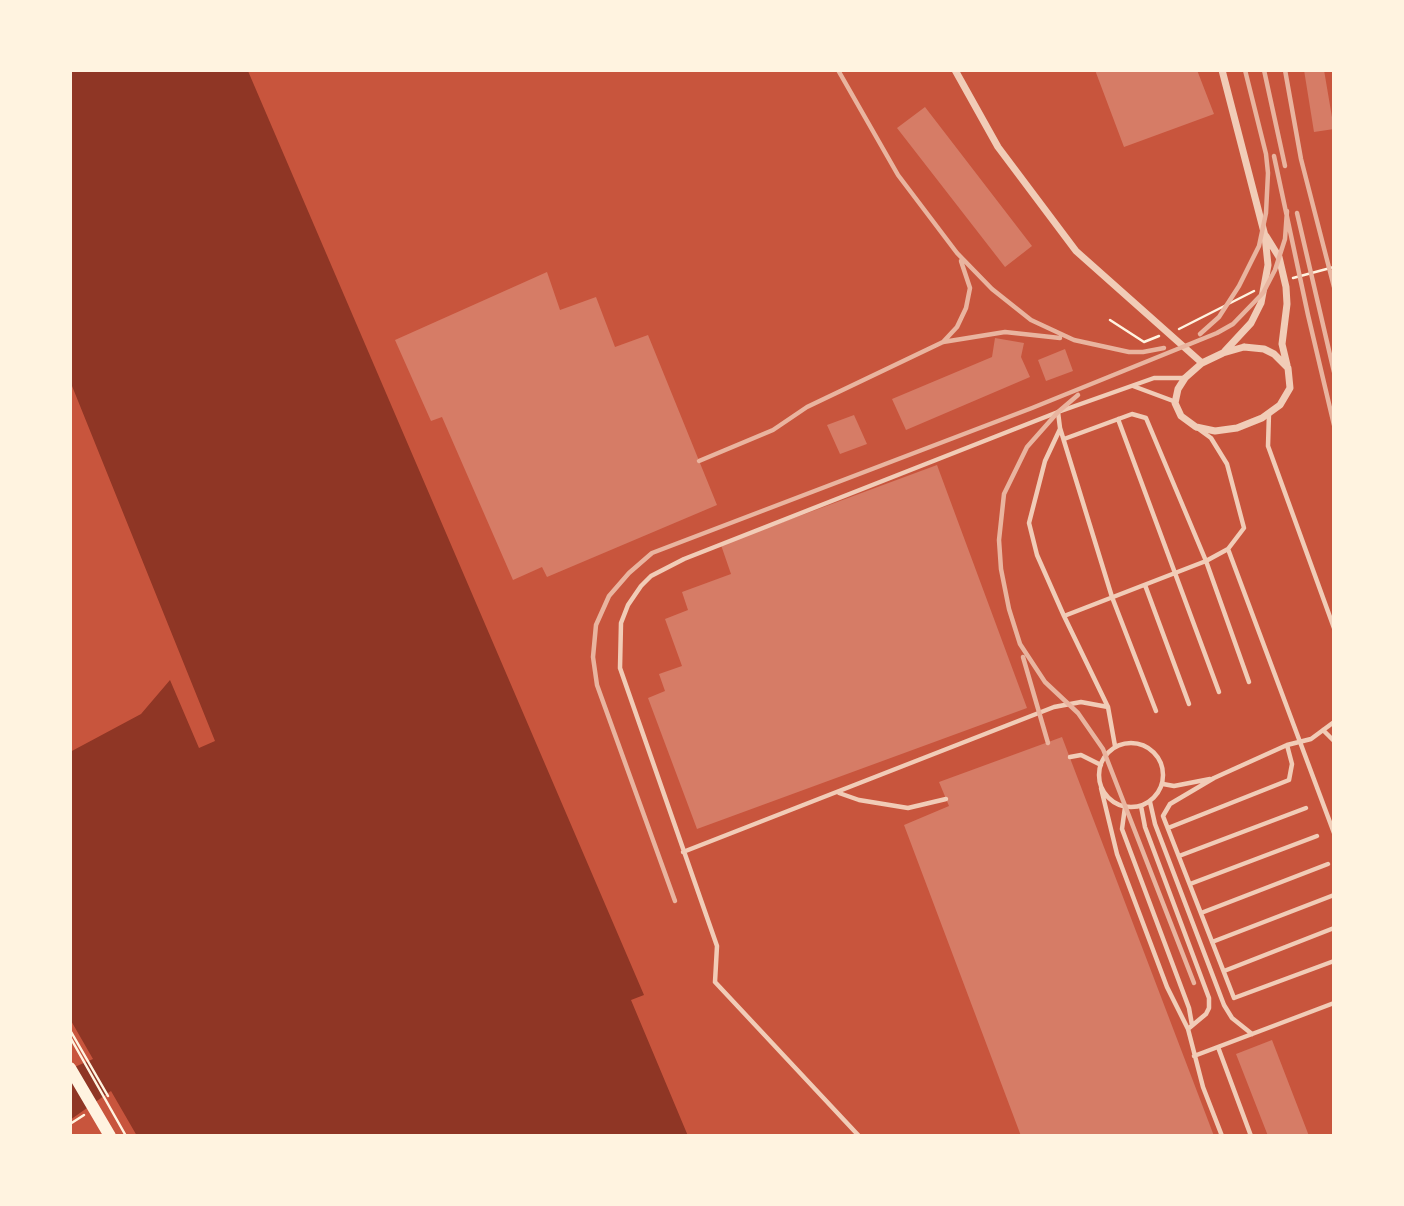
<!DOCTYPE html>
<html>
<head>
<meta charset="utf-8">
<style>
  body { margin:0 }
  #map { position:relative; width:1404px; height:1206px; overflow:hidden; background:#c8553d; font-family:"Noto Sans",sans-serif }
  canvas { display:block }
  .frame { position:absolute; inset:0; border:72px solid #fff3e0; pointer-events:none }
</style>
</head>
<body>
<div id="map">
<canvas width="1404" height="1206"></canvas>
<div class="frame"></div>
</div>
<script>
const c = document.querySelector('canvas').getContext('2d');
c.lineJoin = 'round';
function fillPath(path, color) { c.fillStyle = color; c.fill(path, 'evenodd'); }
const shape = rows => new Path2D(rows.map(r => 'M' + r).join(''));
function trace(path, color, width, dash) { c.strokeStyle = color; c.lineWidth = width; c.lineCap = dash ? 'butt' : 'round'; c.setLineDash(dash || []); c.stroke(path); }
fillPath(shape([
  [70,70,248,71,644,995,631,1000,688,1136,137,1136,111,1091,70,1120,70,1069,93,1059,70,1019,70,752,141,714,170,680,199,748,215,741,70,381]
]), '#8f3625');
fillPath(shape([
  [1095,70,1197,70,1214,114,1124,147],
  [1304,70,1324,70,1334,129,1314,132],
  [925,107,1032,246,1005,267,897,128],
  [547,272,560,310,596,297,615,347,648,335,717,505,547,577,542,567,513,580,442,417,431,421,395,340],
  [995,338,1024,343,1021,357,1030,377,906,430,892,399,992,357],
  [1065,349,1073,371,1046,381,1038,360],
  [854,415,867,444,840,454,827,425],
  [937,465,1027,708,697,829,648,698,665,691,659,674,682,666,665,619,688,610,682,592,731,574,721,545],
  [1062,737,1214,1136,1021,1136,904,825,949,806,939,782],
  [1272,1040,1309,1136,1268,1136,1236,1054]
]), '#d67c66');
trace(shape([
  [1293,278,1334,267],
  [1110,320,1144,342,1159,336],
  [1179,329,1254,291],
  [70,1030,108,1096],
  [70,1037,126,1136],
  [70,1124,84,1115]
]), '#fff3e0', 2.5);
trace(shape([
  [1133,386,1176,402],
  [1058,412,1060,428,1112,597,1156,711],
  [1269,413,1268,446,1334,628],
  [1118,419,1219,692],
  [1060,429,1045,461,1029,523,1037,555,1064,616],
  [1064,439,1132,414,1146,418,1206,561,1249,682],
  [1228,549,1334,833],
  [1145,585,1189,704],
  [1334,722,1311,739,1287,745,1214,778,1170,804,1163,816,1234,998,1334,961],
  [1323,730,1334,741],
  '1099 775a32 32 0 1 1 64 0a32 32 0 1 1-64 0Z',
  [1115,746,1108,707,1064,616,1206,561,1228,549,1244,528,1227,464,1211,438,1200,430],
  [1070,757,1081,755,1101,765],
  [1163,784,1174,786,1210,779],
  [1101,788,1117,854,1167,987,1188,1029,1203,1087,1222,1136],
  [839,793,859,800,908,808,946,799],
  [1150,802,1155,824,1224,1005,1232,1018,1252,1034],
  [1141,806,1145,827,1209,998,1209,1008,1206,1014,1188,1029],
  [1125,807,1122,829,1189,1008,1192,1025],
  [1168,828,1289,780,1292,764,1287,745],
  [683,852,1054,707,1081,702,1108,707],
  [1179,856,1306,808],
  [1190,884,1317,836],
  [1201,913,1328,864],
  [1212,942,1334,895],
  [1224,971,1334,928],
  [1218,1047,1251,1136],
  [1194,1056,1334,1003],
  [859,1136,715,982,717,946,620,668,621,623,628,605,641,586,651,576,684,559,1058,412,1154,378,1185,378]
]), '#f1ccb7', 4.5);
trace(shape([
  [955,70,998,147,1076,251,1202,363],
  [1222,70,1265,236,1268,265,1261,303,1251,323,1225,351],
  [1266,236,1279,257,1286,287,1287,304,1282,344,1287,365],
  [1244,347,1264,349,1274,354,1288,368,1290,388,1280,405,1262,418,1237,428,1215,431,1196,427,1181,416,1175,403,1178,389,1185,378,1202,363,1223,353,1244,347]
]), '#f1ccb7', 7);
trace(shape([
  [70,1068,110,1136]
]), '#fff3e0', 12);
trace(shape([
  [838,70,898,175,957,253,992,289,1031,320,1074,340,1129,352,1143,352,1164,348],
  [1264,70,1285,166],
  [1285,70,1301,159,1334,287],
  [1274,156,1308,315,1334,425],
  [1297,213,1334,372],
  [1200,334,1219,317,1239,286,1259,246,1266,213,1268,173,1266,154,1245,70],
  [943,342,957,327,966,308,970,288,961,261],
  [1078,395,1058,412,1027,447,1004,494,999,540,1001,569,1009,609,1020,644,1045,682,1078,713,1103,749,1194,983],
  [699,461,773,430,807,407,943,342,1005,332,1060,338],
  [1023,657,1048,743],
  [675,901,597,685,593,657,596,625,609,596,629,573,652,553,1032,408,1217,333,1233,324,1263,293,1275,270,1285,239,1287,211]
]), '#e9b49f', 4.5);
</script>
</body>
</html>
